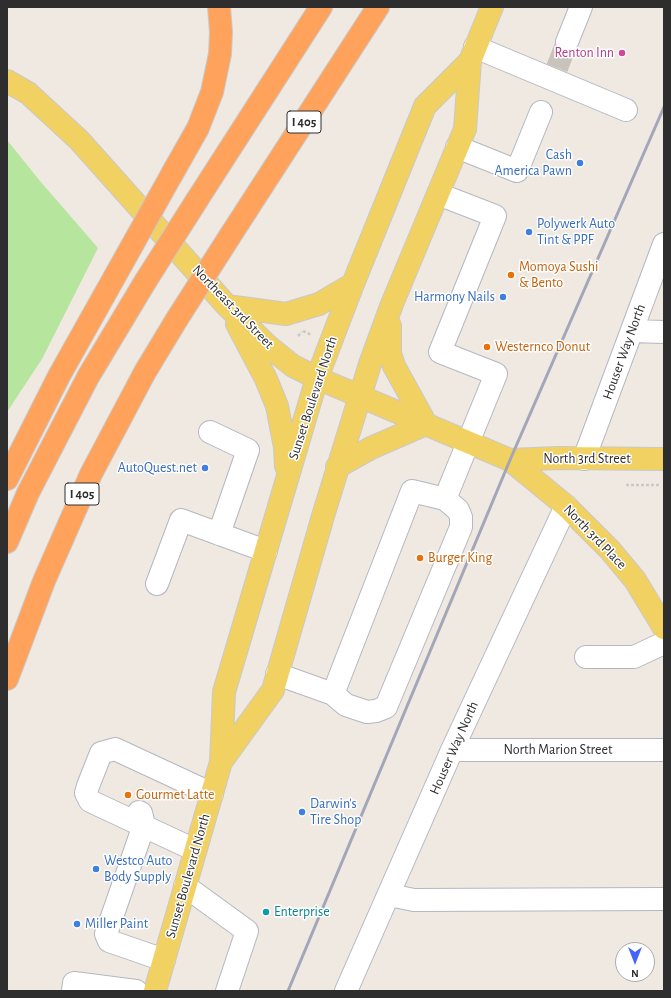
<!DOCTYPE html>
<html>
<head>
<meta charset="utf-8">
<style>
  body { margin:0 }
  #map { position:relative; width:671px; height:998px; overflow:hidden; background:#efe9e1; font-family:"Alegreya Sans",sans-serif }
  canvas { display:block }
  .frame { position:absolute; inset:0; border:8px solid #2e2e2e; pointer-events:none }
  .north { position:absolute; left:615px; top:942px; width:40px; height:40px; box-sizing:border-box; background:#fff; border:1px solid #ababab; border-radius:50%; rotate:180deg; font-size:11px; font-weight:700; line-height:16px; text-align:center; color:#2e2e2e }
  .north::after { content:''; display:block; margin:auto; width:14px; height:18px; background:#4264fb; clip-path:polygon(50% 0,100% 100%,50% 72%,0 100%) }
</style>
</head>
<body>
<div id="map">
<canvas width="671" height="998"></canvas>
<div class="frame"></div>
<div class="north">N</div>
</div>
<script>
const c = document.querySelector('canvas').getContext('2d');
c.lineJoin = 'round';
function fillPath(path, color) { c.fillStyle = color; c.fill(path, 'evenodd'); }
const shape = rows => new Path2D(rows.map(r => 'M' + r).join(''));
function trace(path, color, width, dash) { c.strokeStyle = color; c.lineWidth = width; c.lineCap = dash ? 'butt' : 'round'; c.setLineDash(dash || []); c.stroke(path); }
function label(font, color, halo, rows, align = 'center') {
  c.font = font + ' "Alegreya Sans",sans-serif'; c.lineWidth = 3; c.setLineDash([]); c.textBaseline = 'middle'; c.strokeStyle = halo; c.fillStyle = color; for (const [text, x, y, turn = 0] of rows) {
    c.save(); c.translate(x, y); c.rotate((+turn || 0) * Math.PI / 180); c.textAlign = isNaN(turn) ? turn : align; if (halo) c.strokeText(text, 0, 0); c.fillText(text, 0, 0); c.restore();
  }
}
fillPath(shape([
  [7,140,40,181,98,248,42,359,7,412]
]), '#b6e59e');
trace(shape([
  [557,68,567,42]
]), '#c8c4bd', 22, [22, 11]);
const minor = shape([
  [567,42,581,7],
  [475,47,626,110],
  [457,147,517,171,541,112],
  [632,331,664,332],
  [210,432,248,450,219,534],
  [584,459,664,244],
  [157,584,181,520,266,551],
  [586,657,634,657,664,643],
  [277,674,333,694,412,491,445,499,496,374,440,352,495,216,438,194],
  [333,694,346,705,367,712,376,711,386,707,461,527,461,517,458,510,445,499],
  [452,750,664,750],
  [139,812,141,813,144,825,106,934,109,941,164,960],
  [195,850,90,801,86,793,88,786,101,753,115,749,212,794],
  [185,886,247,931,227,991],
  [389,895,414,900,664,899],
  [73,991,74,983,136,991],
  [346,991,452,750,566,506]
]);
const major = shape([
  [7,81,28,93,79,140,227,306,268,346,293,366,317,378,510,460,566,506,610,550,635,580,664,628],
  [227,306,286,314,319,304,353,284],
  [237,324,266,379,277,406,285,447,286,466],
  [390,326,390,353,394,366,426,424],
  [510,460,558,458,664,459],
  [337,467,371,448,426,424],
  [221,762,273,690,323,516,370,364,392,304,465,129,470,61,492,7],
  [155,991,221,762,224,692,317,378,353,284,425,106,470,61]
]);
const highway = shape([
  [172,174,198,128,212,92,220,54,221,32,219,7],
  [197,200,321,7],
  [230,236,378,7],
  [7,479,59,376,124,260],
  [7,542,28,493,88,377,145,282],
  [7,679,44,581,91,474,145,372,177,319]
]);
trace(minor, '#b4b7c1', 24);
trace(major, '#c9c9c9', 24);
trace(highway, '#c9c9c9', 24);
trace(shape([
  [303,331,312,335],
  [298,336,302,332],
  [626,485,659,485]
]), '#c9c9c9', 2.5, [3, 2]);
trace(minor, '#fff', 22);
trace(major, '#f2d163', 22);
trace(highway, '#ffa35c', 22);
trace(shape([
  [288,991,510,460,664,107]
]), '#a3a6b8', 3);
const highwayBridge = shape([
  [124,260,172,174],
  [145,282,197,200],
  [177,319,230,236]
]);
trace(highwayBridge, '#c9c9c9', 24, []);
trace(highwayBridge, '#ffa35c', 22);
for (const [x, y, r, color] of [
  [622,53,4,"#d1479c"],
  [580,163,4,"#3f7fe0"],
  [529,232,4,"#3f7fe0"],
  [511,275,4,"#e8710a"],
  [503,297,4,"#3f7fe0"],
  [487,347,4,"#e8710a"],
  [205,468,4,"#3f7fe0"],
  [420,558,4,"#e8710a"],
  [128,795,4,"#e8710a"],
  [302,812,4,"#3f7fe0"],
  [96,869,4,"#3f7fe0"],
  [266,912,4,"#0f9aa8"],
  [77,924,4,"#3f7fe0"]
]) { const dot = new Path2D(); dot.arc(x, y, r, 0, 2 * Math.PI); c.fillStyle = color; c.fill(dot); trace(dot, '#fff', 1.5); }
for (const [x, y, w] of [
  [304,122,34],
  [82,494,34]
]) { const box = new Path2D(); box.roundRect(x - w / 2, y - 11, w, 22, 3); c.fillStyle = '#fff'; c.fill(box); trace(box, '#2e2e2e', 1); }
label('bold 13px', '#2e2e2e', null, [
  ["I 405",304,122],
  ["I 405",82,494]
]);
label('14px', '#b23c85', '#fff', [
  ["Renton Inn",614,53]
], 'right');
label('14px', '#366cbe', '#fff', [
  ["Cash",572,155,"right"],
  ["America Pawn",572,171,"right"],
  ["Polywerk Auto",537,224],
  ["Tint & PPF",537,240],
  ["Harmony Nails",495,297,"right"],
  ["AutoQuest.net",197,468,"right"],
  ["Darwin's",310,804],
  ["Tire Shop",310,820],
  ["Westco Auto",104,861],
  ["Body Supply",104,877],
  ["Miller Paint",85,924]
], 'left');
label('14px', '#c56008', '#fff', [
  ["Momoya Sushi",519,267],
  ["& Bento",519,283],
  ["Westernco Donut",495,347],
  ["Burger King",428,558],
  ["Gourmet Latte",136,795]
], 'left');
label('14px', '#2e2e2e', '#fff', [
  ["Northeast 3rd Street",233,307,46],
  ["Houser Way North",624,352,-70],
  ["Sunset Boulevard North",313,398,-72],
  ["North 3rd Street",587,459],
  ["North 3rd Place",595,537,46],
  ["Houser Way North",454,748,-66],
  ["North Marion Street",558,750],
  ["Sunset Boulevard North",188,876,-74]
]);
label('14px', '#0d838f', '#fff', [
  ["Enterprise",274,912]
], 'left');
</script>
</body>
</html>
